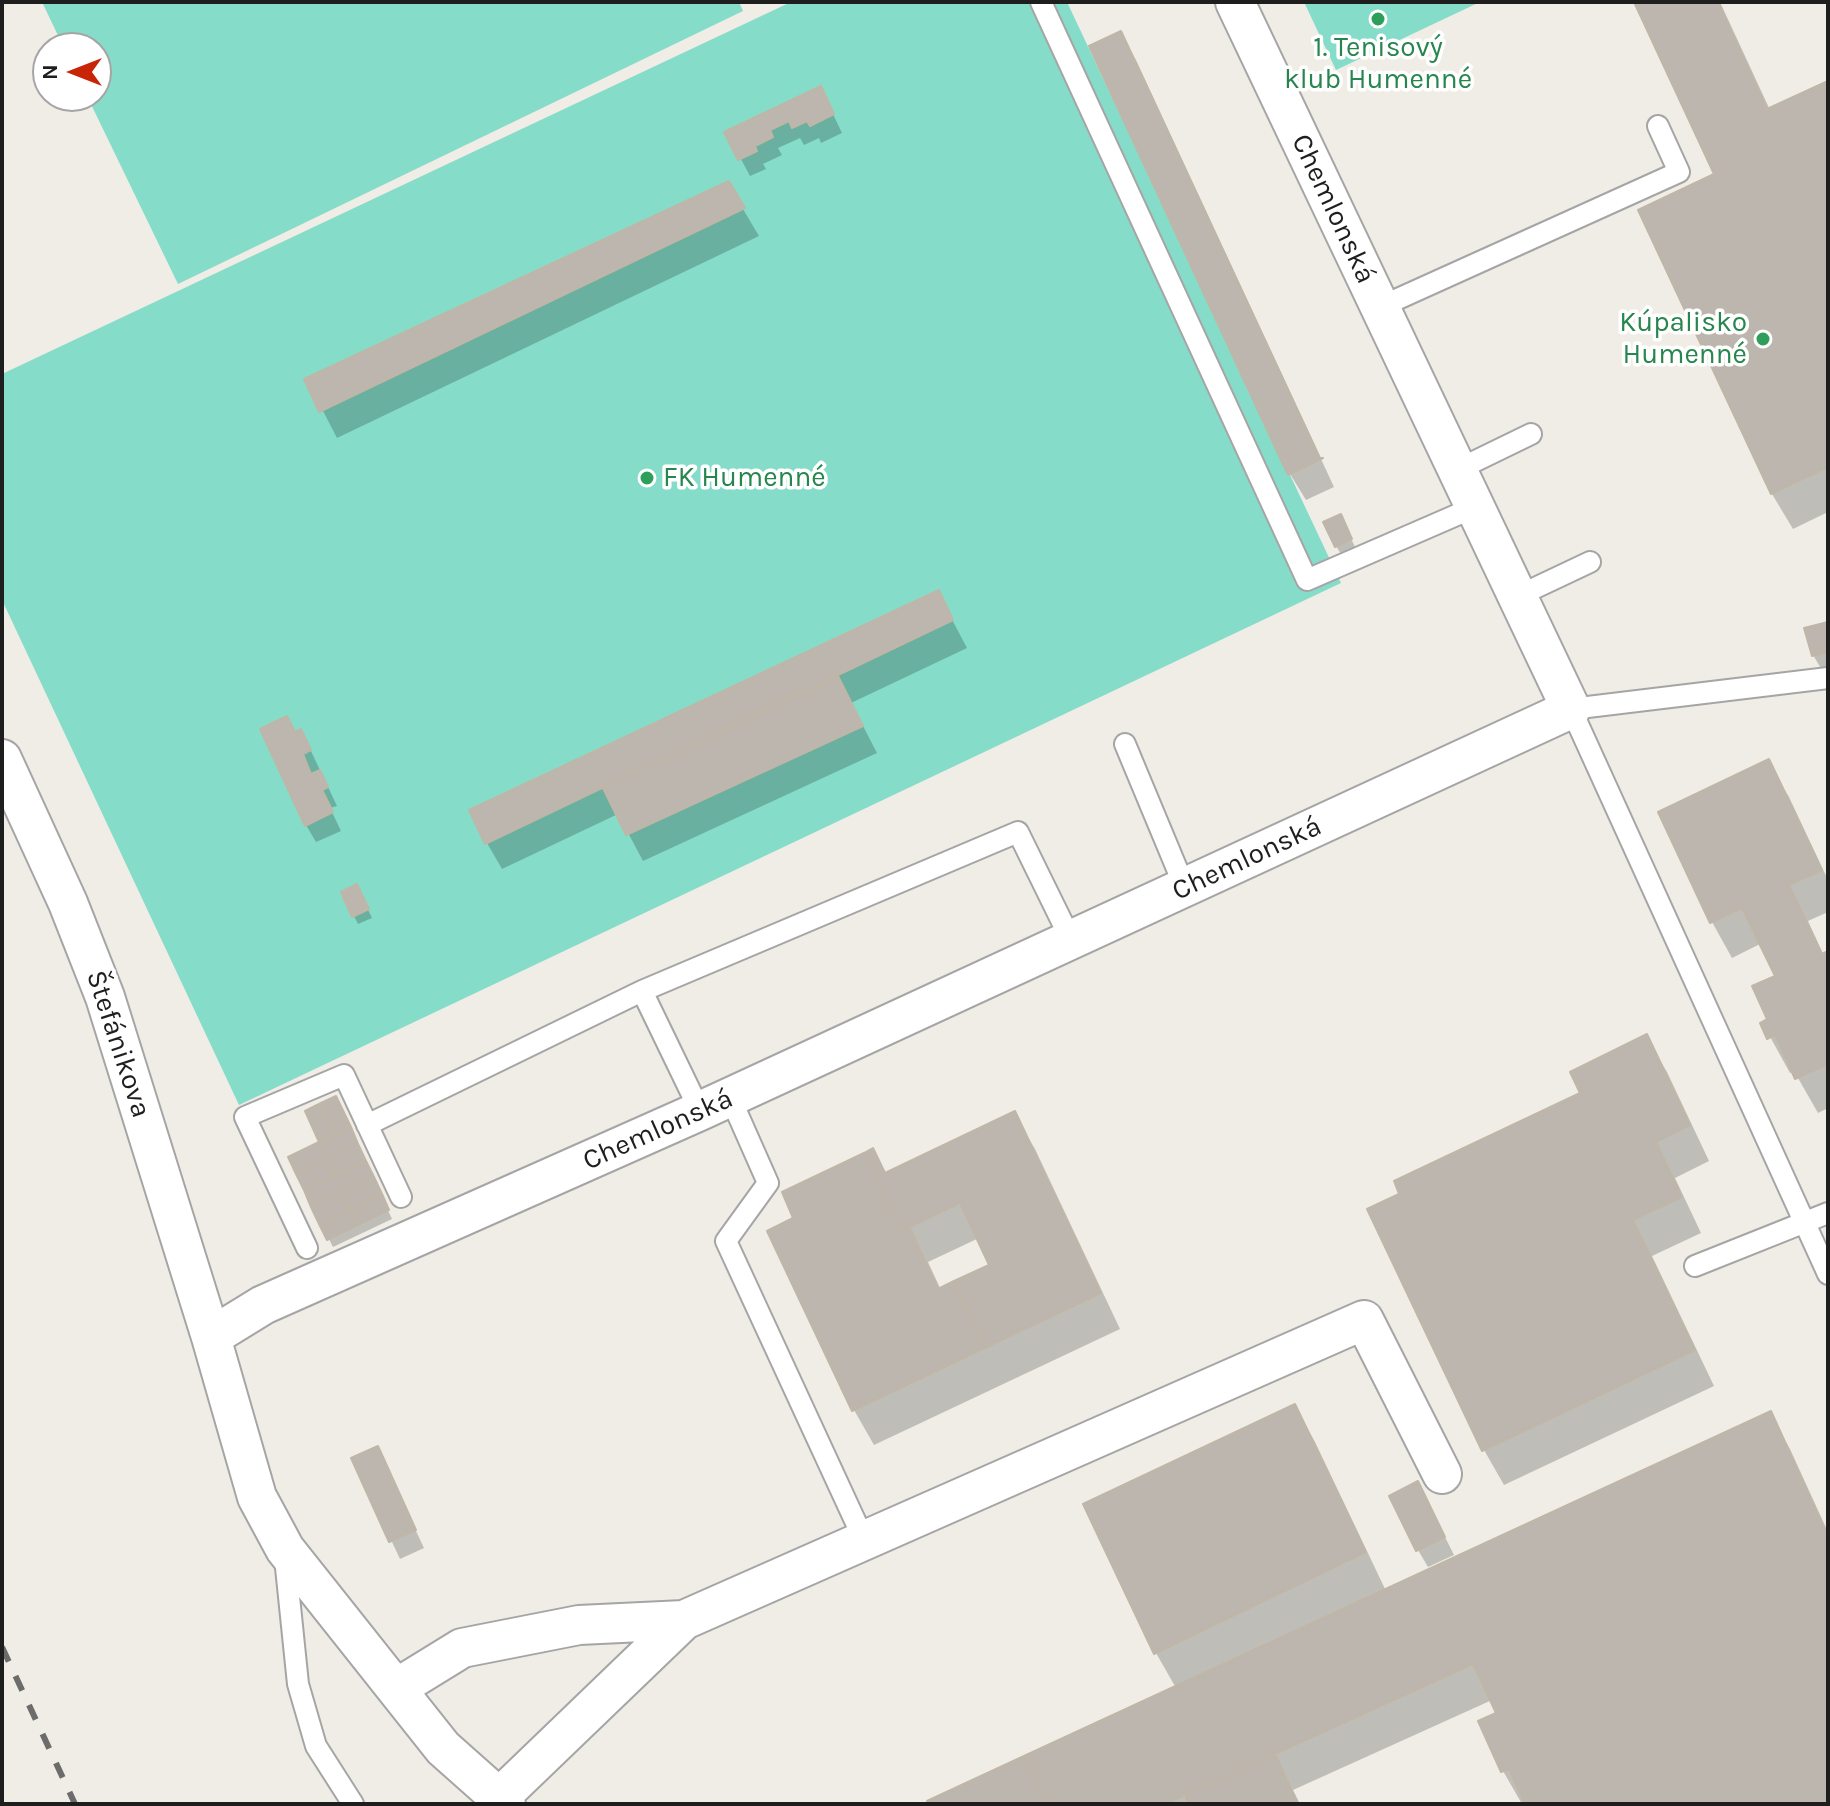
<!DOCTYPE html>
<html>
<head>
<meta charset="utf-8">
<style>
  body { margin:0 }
  #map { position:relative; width:1830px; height:1806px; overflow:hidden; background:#efede5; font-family:Karla,sans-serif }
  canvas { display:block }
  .frame { position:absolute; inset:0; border:4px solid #1e1e1e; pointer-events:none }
  .north { position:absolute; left:32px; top:32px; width:80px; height:80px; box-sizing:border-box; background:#fff; border:2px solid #a5a5a5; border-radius:50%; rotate:270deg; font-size:22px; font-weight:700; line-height:32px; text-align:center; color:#1e1e1e }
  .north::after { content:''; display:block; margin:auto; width:28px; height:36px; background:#c72506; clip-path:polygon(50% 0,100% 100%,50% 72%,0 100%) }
</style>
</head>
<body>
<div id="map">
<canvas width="1830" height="1806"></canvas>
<div class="frame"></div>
<div class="north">N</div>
</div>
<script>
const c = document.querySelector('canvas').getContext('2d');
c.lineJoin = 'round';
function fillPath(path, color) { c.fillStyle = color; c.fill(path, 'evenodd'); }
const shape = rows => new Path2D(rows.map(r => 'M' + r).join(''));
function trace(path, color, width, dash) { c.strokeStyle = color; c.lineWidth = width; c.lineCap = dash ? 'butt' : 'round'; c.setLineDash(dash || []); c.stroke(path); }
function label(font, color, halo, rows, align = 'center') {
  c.font = font + ' Karla,sans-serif'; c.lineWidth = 7; c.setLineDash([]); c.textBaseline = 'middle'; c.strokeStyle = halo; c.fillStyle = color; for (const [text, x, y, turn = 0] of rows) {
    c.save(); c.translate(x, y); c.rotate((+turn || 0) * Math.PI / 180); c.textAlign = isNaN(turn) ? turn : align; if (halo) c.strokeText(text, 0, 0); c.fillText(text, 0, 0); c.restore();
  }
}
fillPath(shape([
  [42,2,739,2,743,11,178,284,87,96,96,96,96,48,64,48],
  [791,2,1067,2,1341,583,239,1105,2,600,2,374],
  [1304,2,1480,2,1336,70]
]), '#85dcc9');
fillPath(shape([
  [1636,2,1720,2,1770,110,1828,83,1828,512,1793,529,1772,494,1641,211,1716,175],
  [1120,34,1136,60,1334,487,1306,500,1290,474],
  [821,89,842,133,821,143,819,138,804,145,800,138,778,148,782,155,763,164,766,169,750,176,727,133],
  [728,184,759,236,337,438,307,380],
  [1345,525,1355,547,1341,554,1336,546],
  [938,593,967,648,851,703,877,753,643,861,618,814,502,869,487,843],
  [1828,623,1828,680,1813,655],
  [295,734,310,749,337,806,330,808,341,831,316,842,306,825],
  [1768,762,1789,797,1828,880,1828,912,1808,921,1824,956,1828,954,1828,1108,1818,1113,1794,1071,1790,1073,1763,1024,1770,1020,1778,977,1762,943,1732,958,1712,922,1660,813],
  [361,895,372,918,358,924,354,916],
  [1646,1037,1667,1072,1709,1161,1675,1178,1701,1233,1652,1256,1714,1386,1504,1485,1484,1450,1583,1094],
  [340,1107,392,1219,333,1247,329,1239,322,1143],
  [1014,1114,1035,1149,1120,1329,874,1445,854,1410,770,1232,796,1219,872,1151,886,1174],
  [979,1238,992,1266,941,1290,928,1262],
  [1295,1406,1315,1442,1386,1591,1770,1414,1790,1449,1828,1532,1828,1804,1522,1804,1503,1771,1481,1722,1499,1714,1492,1700,1293,1790,1300,1804,931,1804,1176,1688,1156,1653],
  [377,1448,424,1548,400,1559,353,1459],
  [1427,1501,1454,1555,1428,1567,1418,1550]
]), '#0003');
const building = shape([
  [1634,2,1718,2,1767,109,1828,81,1828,467,1771,494,1638,210,1714,174,1634,2],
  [1121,31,1320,458,1323,458,1288,475,1089,46,1121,31],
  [821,86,834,114,810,126,807,121,792,128,789,121,770,130,773,137,755,146,757,151,738,160,724,132,821,86],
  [729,181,745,208,319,412,304,379,729,181],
  [1341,514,1352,539,1335,547,1323,522,1341,514],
  [939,590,953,620,485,844,469,810,939,590],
  [1828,622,1828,652,1812,656,1804,628,1828,622],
  [838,676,863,726,626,835,603,788,838,676],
  [287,716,295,732,301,729,311,750,303,754,311,774,320,770,328,787,322,790,333,812,305,826,260,729,287,716],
  [1769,759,1822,870,1789,885,1822,954,1828,951,1828,1064,1795,1079,1775,1035,1767,1039,1760,1023,1767,1019,1752,986,1775,976,1742,908,1710,923,1658,812,1769,759],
  [357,884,369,909,352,917,341,892,357,884],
  [1647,1034,1690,1125,1656,1142,1682,1197,1633,1220,1695,1350,1482,1451,1367,1209,1399,1194,1394,1181,1580,1093,1570,1072,1647,1034],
  [336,1096,351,1127,336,1135,321,1103,336,1096],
  [321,1103,336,1135,319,1142,305,1111,321,1103],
  [1015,1111,1101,1293,985,1348,954,1281,989,1265,960,1203,901,1231,864,1153,873,1148,885,1173,1015,1111],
  [351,1127,358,1144,327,1159,319,1142,351,1127],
  [319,1142,327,1159,296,1174,288,1157,319,1142],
  [358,1144,366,1161,334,1176,327,1159,358,1144],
  [864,1153,901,1231,909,1226,938,1289,954,1281,985,1348,852,1411,767,1231,793,1218,782,1192,864,1153],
  [327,1159,334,1176,304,1190,296,1174,327,1159],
  [366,1161,374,1177,343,1192,334,1176,366,1161],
  [334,1176,343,1192,311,1207,304,1190,334,1176],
  [374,1177,382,1194,351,1209,343,1192,374,1177],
  [343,1192,351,1209,319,1224,311,1207,343,1192],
  [382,1194,389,1210,358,1225,351,1209,382,1194],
  [351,1209,358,1225,327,1240,319,1224,351,1209],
  [1295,1404,1366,1552,1154,1654,1083,1504,1295,1404],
  [1771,1411,1828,1537,1828,1804,1525,1804,1509,1769,1501,1772,1478,1721,1496,1713,1473,1664,1165,1804,1047,1804,1024,1756,1771,1411],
  [378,1446,416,1530,389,1542,351,1458,378,1446],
  [1418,1481,1445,1537,1416,1551,1389,1496,1418,1481],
  [1275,1754,1298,1804,1189,1804,1185,1795,1275,1754],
  [1024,1756,1047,1804,929,1804,927,1801,1024,1756]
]);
fillPath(building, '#bcb6ae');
trace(building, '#c0b6a7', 2);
const lane = shape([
  [1041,2,1307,580,1475,507],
  [1380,307,1679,172,1658,126],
  [1457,470,1531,434],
  [1516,597,1590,562],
  [1828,678,1571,709,1828,1274],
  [1125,744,1185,888],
  [642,991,1018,832,1071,940],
  [730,1097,768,1183,726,1241,864,1540],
  [367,1125,642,991,700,1111],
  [307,1248,245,1117,344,1075,401,1197],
  [1695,1266,1828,1213],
  [285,1558,298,1684,316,1746,353,1804]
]);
const street = shape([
  [2,759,68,903,105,997,211,1337,257,1497,285,1549,443,1748,506,1804],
  [211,1337,263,1305,700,1111,1571,709,1235,2],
  [397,1688,462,1648,579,1625,684,1620],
  [499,1798,684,1620,1364,1320,1442,1474]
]);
trace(lane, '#a5a5a5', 24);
trace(street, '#a5a5a5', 42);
trace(lane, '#fff', 20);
trace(street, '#fff', 38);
trace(shape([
  [2,1647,75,1804]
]), '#6c6c6c', 6, [16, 16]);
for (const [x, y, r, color] of [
  [1378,19,8,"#2e9e5b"],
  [1763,339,8,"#2e9e5b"],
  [647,478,8,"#2e9e5b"]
]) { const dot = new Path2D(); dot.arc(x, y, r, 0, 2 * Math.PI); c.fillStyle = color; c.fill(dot); trace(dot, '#fff', 3); }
label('28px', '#27864d', '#fff', [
  ["1. Tenisový",1378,48],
  ["klub Humenné",1378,80],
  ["Kúpalisko",1747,323,"right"],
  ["Humenné",1747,355,"right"],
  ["FK Humenné",663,478,"left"]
]);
label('28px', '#1e1e1e', '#fff', [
  ["Chemlonská",1333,209,65],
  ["Chemlonská",1247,859,-25],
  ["Štefánikova",118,1044,72],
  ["Chemlonská",658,1130,-24]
]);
</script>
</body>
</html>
